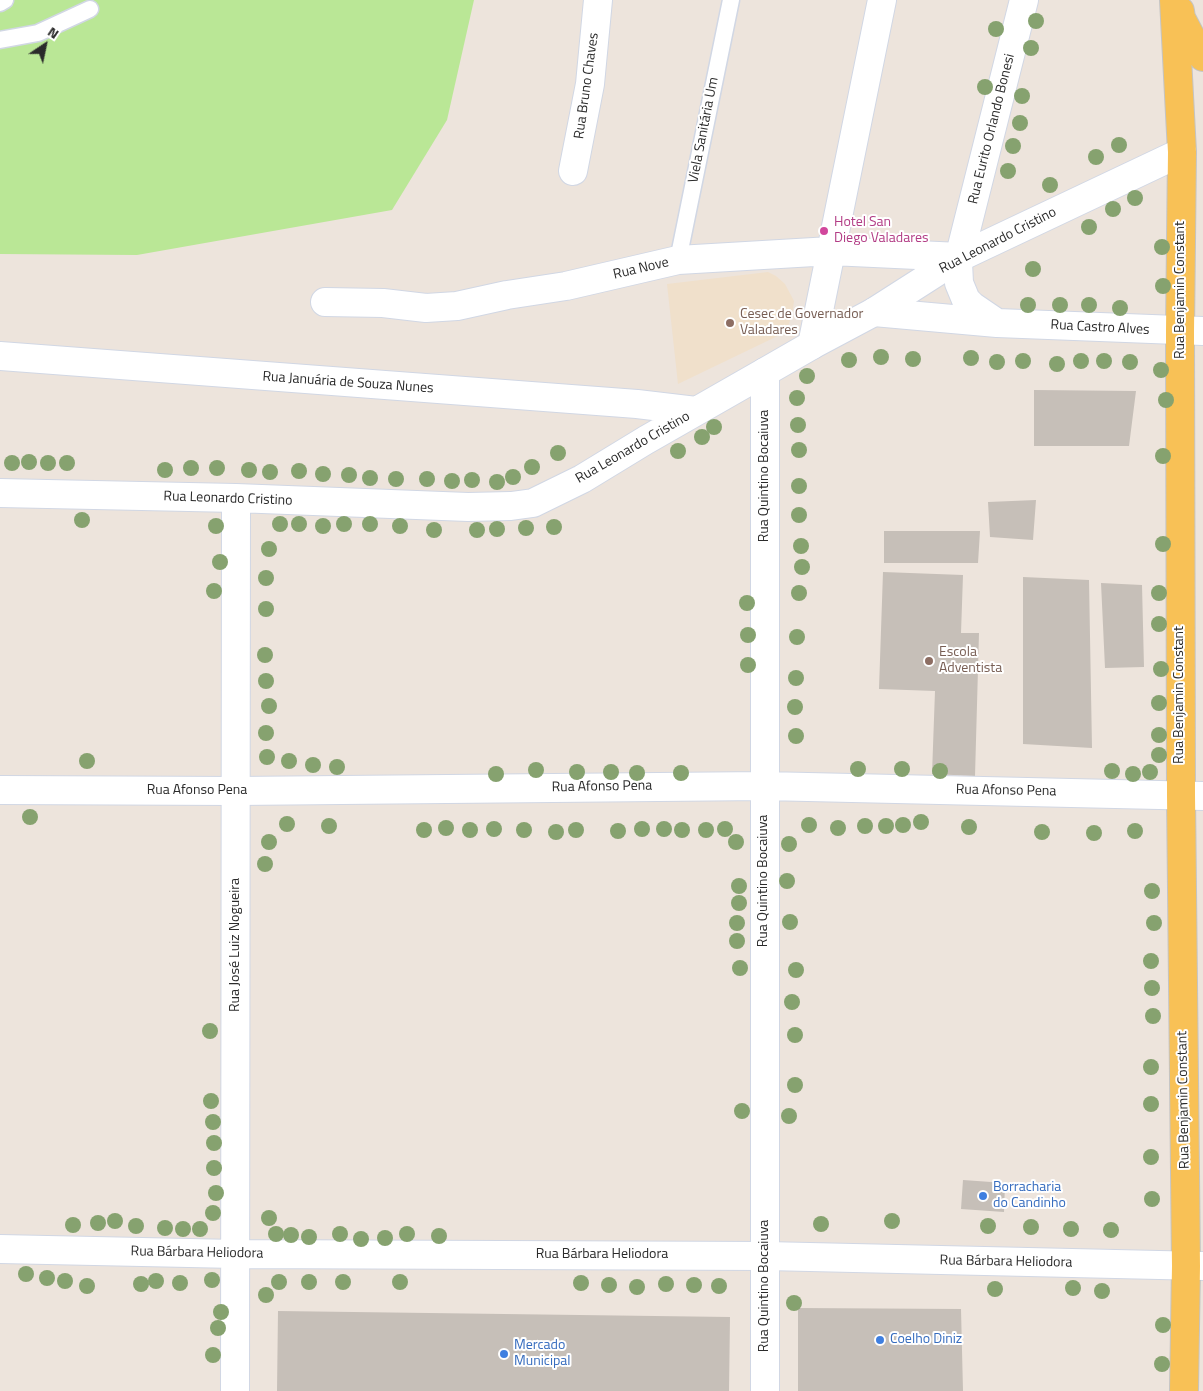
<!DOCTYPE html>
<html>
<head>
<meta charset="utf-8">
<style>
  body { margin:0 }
  #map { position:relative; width:1203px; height:1391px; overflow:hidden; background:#ede4dc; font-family:"Titillium Web",sans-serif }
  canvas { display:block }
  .north { position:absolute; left:20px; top:20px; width:50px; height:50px; -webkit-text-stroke:4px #fff; paint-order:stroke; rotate:34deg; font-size:14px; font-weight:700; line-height:20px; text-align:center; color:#2b2b2b }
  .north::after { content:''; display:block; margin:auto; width:18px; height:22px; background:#2b2b2b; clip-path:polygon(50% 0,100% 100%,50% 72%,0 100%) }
</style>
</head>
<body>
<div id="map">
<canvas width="1203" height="1391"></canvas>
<div class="north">N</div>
</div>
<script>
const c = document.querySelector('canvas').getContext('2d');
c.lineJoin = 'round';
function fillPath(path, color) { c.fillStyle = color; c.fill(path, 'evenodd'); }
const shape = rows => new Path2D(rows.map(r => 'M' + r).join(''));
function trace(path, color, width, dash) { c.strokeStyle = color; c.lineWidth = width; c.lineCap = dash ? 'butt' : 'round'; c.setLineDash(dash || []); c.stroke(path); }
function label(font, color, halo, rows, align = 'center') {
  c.font = font + ' "Titillium Web",sans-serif'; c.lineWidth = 4; c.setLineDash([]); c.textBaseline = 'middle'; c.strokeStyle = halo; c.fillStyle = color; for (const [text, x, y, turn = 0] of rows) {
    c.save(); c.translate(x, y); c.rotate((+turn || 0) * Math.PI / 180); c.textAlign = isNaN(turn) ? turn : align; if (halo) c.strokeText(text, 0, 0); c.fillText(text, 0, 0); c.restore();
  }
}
fillPath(shape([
  [768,272,776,276,785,284,794,301,792,315,786,332,678,384,667,284]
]), '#f0e0cb');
fillPath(shape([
  [0,0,474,0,447,120,392,210,137,255,0,254]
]), '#bae796');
fillPath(shape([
  [1034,390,1136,391,1129,446,1034,446],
  [1036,500,1033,540,990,537,988,502],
  [884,531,980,531,978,563,884,563],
  [883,572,963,575,961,633,979,633,975,776,932,774,935,691,879,689],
  [1023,577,1089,580,1092,748,1023,744],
  [1101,583,1142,585,1144,667,1105,668],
  [963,1180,1005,1183,1004,1212,961,1209],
  [798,1308,961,1309,963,1391,798,1391],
  [278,1311,730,1317,729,1391,277,1391]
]), '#c6bfb8');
const service = shape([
  [0,3,5,0],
  [0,40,38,33,90,9],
  [678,260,731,0]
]);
const minor = shape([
  [573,171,590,84,598,0],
  [325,302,383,303,426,308,457,306,507,295,566,286,678,260,831,251,960,257],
  [874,312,997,323,1203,331],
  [997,323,972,306,966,300,959,283,958,262,1024,0],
  [812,345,882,0],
  [0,356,637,404,696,411],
  [0,493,236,498,468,507,511,506,533,503,582,479,646,440,765,372],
  [0,1249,236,1254,766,1256,1203,1266],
  [235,1391,236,498]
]);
const tertiary = shape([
  [0,790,236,791,764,786,1203,796],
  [765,1391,765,372,812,345,874,312,960,257,1182,152]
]);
const primary = shape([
  [1174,0,1182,152,1180,331,1181,795,1186,1266,1184,1391],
  [1180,11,1181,18,1192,39,1203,57]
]);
trace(service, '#d1d7e4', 19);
trace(minor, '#d1d7e4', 30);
trace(tertiary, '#d1d7e4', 30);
trace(primary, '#c4c4c4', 30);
trace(service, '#fff', 16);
trace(minor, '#fff', 28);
trace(tertiary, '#fff', 28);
trace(primary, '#f8c156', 28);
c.fillStyle = '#86a26f';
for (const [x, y] of [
  [1036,21],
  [996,29],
  [1031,48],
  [985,87],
  [1022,96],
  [1020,123],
  [1119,145],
  [1013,146],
  [1096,157],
  [1008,171],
  [1050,185],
  [1135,198],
  [1113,209],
  [1089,227],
  [1162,247],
  [1033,269],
  [1163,286],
  [1028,305],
  [1060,305],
  [1089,305],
  [1120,308],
  [881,357],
  [971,358],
  [913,359],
  [849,360],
  [1023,361],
  [1081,361],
  [1104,361],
  [997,362],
  [1130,362],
  [1057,364],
  [1161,370],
  [807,376],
  [797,398],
  [1166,400],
  [798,425],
  [714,427],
  [702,437],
  [799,450],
  [678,451],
  [558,453],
  [1163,456],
  [29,462],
  [12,463],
  [48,463],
  [67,463],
  [532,467],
  [191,468],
  [217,468],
  [165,470],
  [249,470],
  [299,471],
  [270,472],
  [323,474],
  [349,475],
  [513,477],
  [370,478],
  [396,479],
  [427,479],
  [472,480],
  [452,481],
  [497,482],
  [799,486],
  [799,515],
  [82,520],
  [280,524],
  [299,524],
  [344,524],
  [370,524],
  [216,526],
  [323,526],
  [400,526],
  [554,527],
  [526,528],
  [497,529],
  [434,530],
  [477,530],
  [1163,544],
  [801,546],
  [269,549],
  [220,562],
  [802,567],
  [266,578],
  [214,591],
  [799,593],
  [1159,593],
  [747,603],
  [266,609],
  [1159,624],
  [748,635],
  [797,637],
  [265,655],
  [748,665],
  [1161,669],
  [796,678],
  [266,681],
  [1159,703],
  [269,706],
  [795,707],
  [266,733],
  [1159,735],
  [796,736],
  [1159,755],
  [267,757],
  [87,761],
  [289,761],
  [313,765],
  [337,767],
  [858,769],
  [902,769],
  [536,770],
  [940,771],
  [1112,771],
  [577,772],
  [611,772],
  [1150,772],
  [637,773],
  [681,773],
  [496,774],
  [1133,774],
  [30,817],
  [921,822],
  [287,824],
  [809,825],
  [903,825],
  [329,826],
  [865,826],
  [886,826],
  [969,827],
  [446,828],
  [838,828],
  [494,829],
  [642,829],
  [664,829],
  [725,829],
  [424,830],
  [470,830],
  [524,830],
  [576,830],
  [682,830],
  [706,830],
  [618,831],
  [1135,831],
  [556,832],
  [1042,832],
  [1094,833],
  [269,842],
  [736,842],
  [789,844],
  [265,864],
  [787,881],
  [739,886],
  [1152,891],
  [739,903],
  [790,922],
  [737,923],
  [1154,923],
  [737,941],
  [1151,961],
  [740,968],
  [796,970],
  [1152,988],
  [792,1002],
  [1153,1016],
  [210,1031],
  [795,1035],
  [1151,1067],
  [795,1085],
  [211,1101],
  [1151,1104],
  [742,1111],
  [789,1116],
  [213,1122],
  [214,1143],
  [1151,1157],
  [214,1168],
  [216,1193],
  [1152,1199],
  [213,1213],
  [269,1218],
  [115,1221],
  [892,1221],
  [98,1223],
  [821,1224],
  [73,1225],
  [136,1226],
  [988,1226],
  [1031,1227],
  [165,1228],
  [183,1229],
  [200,1229],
  [1071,1229],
  [1111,1230],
  [276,1234],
  [340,1234],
  [407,1234],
  [291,1235],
  [439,1236],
  [309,1237],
  [385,1238],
  [361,1239],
  [26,1274],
  [47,1278],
  [212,1280],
  [65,1281],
  [156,1281],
  [279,1282],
  [309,1282],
  [343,1282],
  [400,1282],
  [180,1283],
  [581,1283],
  [141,1284],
  [666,1284],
  [609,1285],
  [694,1285],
  [87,1286],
  [719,1286],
  [637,1287],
  [1073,1288],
  [995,1289],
  [1102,1291],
  [266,1295],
  [794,1303],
  [221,1312],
  [1163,1325],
  [218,1328],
  [213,1355],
  [1162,1364]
]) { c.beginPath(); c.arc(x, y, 8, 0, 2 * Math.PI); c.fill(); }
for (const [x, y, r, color] of [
  [824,231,5,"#d1479c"],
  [730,323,5,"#8d6e63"],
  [929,661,5,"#8d6e63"],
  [983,1196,5,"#3f7fe0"],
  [880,1340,5,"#3f7fe0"],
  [504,1354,5,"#3f7fe0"]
]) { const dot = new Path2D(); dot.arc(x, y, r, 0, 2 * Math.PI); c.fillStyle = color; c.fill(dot); trace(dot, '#fff', 2); }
label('14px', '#2b2b2b', '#fff', [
  ["Rua Bruno Chaves",587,86,-82],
  ["Rua Eurito Orlando Bonesi",992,129,-76],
  ["Viela Sanitária Um",704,130,-79],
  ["Rua Leonardo Cristino",998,241,-27],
  ["Rua Nove",641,269,-13],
  ["Rua Benjamin Constant",1181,290,-90],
  ["Rua Castro Alves",1100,328,3],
  ["Rua Januária de Souza Nunes",348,383,4],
  ["Rua Leonardo Cristino",633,448,-30],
  ["Rua Quintino Bocaiuva",765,476,-90],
  ["Rua Leonardo Cristino",228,499,2],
  ["Rua Benjamin Constant",1180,695,-90],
  ["Rua Afonso Pena",602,787,-1],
  ["Rua Afonso Pena",197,791],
  ["Rua Afonso Pena",1006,791,1],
  ["Rua Quintino Bocaiuva",764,881,-90],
  ["Rua José Luiz Nogueira",236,945,-90],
  ["Rua Benjamin Constant",1184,1100,-91],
  ["Rua Bárbara Heliodora",197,1253,1],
  ["Rua Bárbara Heliodora",602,1255],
  ["Rua Bárbara Heliodora",1006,1262,1],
  ["Rua Quintino Bocaiuva",765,1286,-90]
]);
label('14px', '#b23c85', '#fff', [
  ["Hotel San",834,223],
  ["Diego Valadares",834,239]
], 'left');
label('14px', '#785e54', '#fff', [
  ["Cesec de Governador",740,315],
  ["Valadares",740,331],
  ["Escola",939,653],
  ["Adventista",939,669]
], 'left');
label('14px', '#366cbe', '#fff', [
  ["Borracharia",993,1188],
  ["do Candinho",993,1204],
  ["Coelho Diniz",890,1340],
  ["Mercado",514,1346],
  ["Municipal",514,1362]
], 'left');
</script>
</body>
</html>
